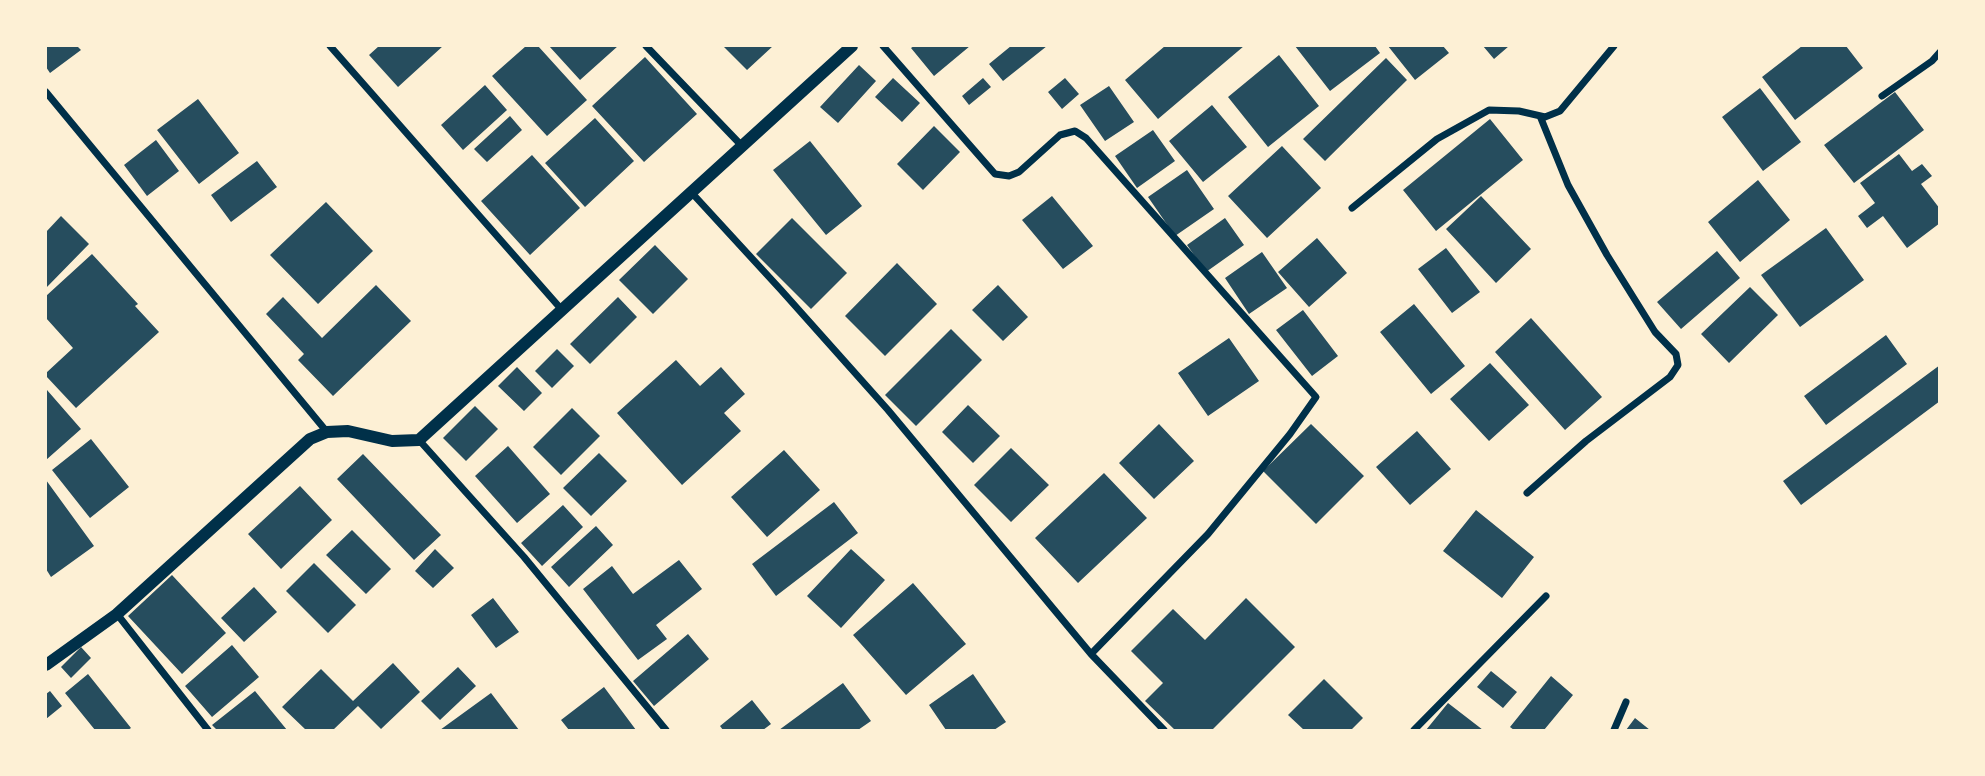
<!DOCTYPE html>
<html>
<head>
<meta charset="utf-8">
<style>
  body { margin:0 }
  #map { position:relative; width:1985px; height:776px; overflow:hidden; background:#fdf0d5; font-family:"Alegreya Sans",sans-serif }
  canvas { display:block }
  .frame { position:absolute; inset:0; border:47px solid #fdf0d5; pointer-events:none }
</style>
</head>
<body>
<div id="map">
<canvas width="1985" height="776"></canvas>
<div class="frame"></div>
</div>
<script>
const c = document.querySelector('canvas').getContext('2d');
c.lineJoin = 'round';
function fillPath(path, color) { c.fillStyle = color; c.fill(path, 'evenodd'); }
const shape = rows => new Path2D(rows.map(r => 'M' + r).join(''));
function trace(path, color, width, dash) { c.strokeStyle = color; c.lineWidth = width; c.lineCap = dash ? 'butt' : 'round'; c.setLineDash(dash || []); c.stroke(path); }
fillPath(shape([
  [46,46,77,46,81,50,50,73,46,67],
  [379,46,443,46,398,87,369,55],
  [526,46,538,46,587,100,547,136,492,76],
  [549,46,618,46,580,80],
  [723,46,773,46,747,70],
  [914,46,970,46,934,76,911,48],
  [1011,46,1047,46,1003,81,989,64],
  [1165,46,1244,46,1158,119,1125,80],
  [1295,46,1375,46,1380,53,1330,91],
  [1388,46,1443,46,1449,53,1415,80],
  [1483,46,1509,46,1494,59],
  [1802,46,1846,46,1863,68,1795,120,1762,77],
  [1279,55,1319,106,1268,147,1228,97],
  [645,57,697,114,644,162,592,106],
  [1386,58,1407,80,1325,161,1303,139],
  [859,65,876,81,838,123,820,107],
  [893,78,920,103,902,122,875,97],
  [983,78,991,87,969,105,962,96],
  [1065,78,1079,94,1062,109,1048,92],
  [485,85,507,110,463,150,441,125],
  [1109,86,1134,122,1105,141,1080,105],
  [1760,88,1801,142,1763,171,1722,117],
  [1895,92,1924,130,1854,183,1824,145],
  [198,99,239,153,199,184,157,130],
  [1212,105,1247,147,1203,182,1169,141],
  [510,116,522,130,487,162,474,149],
  [595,118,634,161,585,207,545,163],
  [1490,119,1523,160,1436,231,1403,190],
  [934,126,960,152,923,190,897,164],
  [1153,130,1175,161,1137,188,1115,156],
  [156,140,179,171,147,196,124,165],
  [810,141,862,206,826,235,773,170],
  [1282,146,1321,188,1267,238,1228,196],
  [1899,154,1912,171,1922,164,1932,176,1921,184,1940,209,1940,223,1907,248,1883,216,1867,228,1858,216,1875,203,1860,183],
  [532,155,580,208,530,255,481,201],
  [257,161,277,187,231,222,211,195],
  [1187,170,1214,209,1175,236,1148,197],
  [1758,180,1790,220,1740,262,1708,222],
  [1052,196,1093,246,1063,269,1022,220],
  [1481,196,1531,249,1496,283,1446,229],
  [326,202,373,251,318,304,270,255],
  [61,216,89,244,46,288,46,232],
  [792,218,847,273,811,309,756,254],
  [1225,218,1244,245,1206,272,1187,245],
  [1826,228,1864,280,1800,327,1761,275],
  [1317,238,1347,273,1309,307,1278,272],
  [655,245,688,279,653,314,619,280],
  [1446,248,1480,292,1452,313,1418,269],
  [1717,251,1740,278,1681,329,1657,302],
  [1262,252,1287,288,1249,314,1225,278],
  [92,254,138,304,135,306,159,332,76,408,46,376,46,373,73,348,46,318,46,296],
  [897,263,937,304,885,356,845,316],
  [376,285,411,321,333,396,298,360,304,354,266,314,283,297,322,338],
  [998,285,1028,317,1003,341,972,310],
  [1750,287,1778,315,1729,363,1701,334],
  [618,297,637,317,590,364,570,344],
  [1414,304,1465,366,1431,394,1380,332],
  [1303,310,1338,356,1312,376,1276,330],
  [1531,318,1602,397,1565,430,1495,352],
  [951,329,982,360,916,426,885,395],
  [1886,335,1907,364,1826,425,1804,396],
  [1229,338,1259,381,1208,416,1178,373],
  [557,349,574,366,552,388,535,371],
  [676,360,700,386,721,367,745,394,724,413,741,431,682,485,617,413],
  [1490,363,1529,405,1489,441,1450,399],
  [1940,365,1940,401,1801,505,1783,481],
  [517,367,542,393,524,411,498,386],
  [47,390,81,429,46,460,46,392],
  [968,405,1000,436,973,463,942,432],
  [475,406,498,429,466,461,443,438],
  [572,408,600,436,561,475,533,447],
  [1159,424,1194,461,1154,499,1119,463],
  [1311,424,1364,476,1316,524,1263,471],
  [1417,431,1451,469,1410,505,1376,467],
  [91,439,129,487,90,518,52,470],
  [508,446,550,494,517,523,475,476],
  [1011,448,1049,485,1011,522,974,485],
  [784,450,820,490,767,537,731,497],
  [599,453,627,481,591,516,563,488],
  [363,454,441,535,414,560,337,479],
  [1104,473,1147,518,1078,583,1035,538],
  [46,480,94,546,51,577,46,569],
  [300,486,332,520,281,569,248,534],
  [834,502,858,533,776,596,752,564],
  [563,505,583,527,542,566,521,543],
  [1476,510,1534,557,1502,598,1443,551],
  [596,526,613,545,569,587,551,567],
  [352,530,391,569,366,594,326,555],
  [435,549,454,568,433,588,415,571],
  [851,549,885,580,841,628,807,596],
  [679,560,702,589,656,625,667,639,638,660,583,589,612,566,633,594],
  [314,563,356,605,328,633,286,591],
  [172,575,226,633,182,674,128,616],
  [913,583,966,644,906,695,853,635],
  [254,587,277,612,244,642,221,618],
  [493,598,519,632,496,648,471,615],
  [1246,598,1295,647,1212,730,1175,730,1145,701,1163,683,1131,651,1173,609,1205,640],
  [688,634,709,659,654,706,633,681],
  [232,645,259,677,212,717,185,686],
  [81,647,91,658,71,678,61,667],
  [393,663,420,692,381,729,358,706,333,730,306,730,282,707,321,669,353,701],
  [458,667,476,686,440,720,421,701],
  [1491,671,1517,692,1503,708,1477,687],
  [88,674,131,728,128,730,95,730,65,693],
  [973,674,1006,722,994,730,946,730,929,705],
  [1551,676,1573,695,1544,730,1514,730,1510,727],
  [1324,679,1363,718,1351,730,1304,730,1288,715],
  [843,683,871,721,858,730,779,730],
  [604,687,636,730,569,730,561,720],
  [50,691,62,706,46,719,46,694],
  [255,691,287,730,217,730,212,725],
  [491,693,519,730,440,730],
  [752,700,771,724,763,730,723,730,720,726],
  [1448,703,1483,730,1426,730],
  [1635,718,1650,730,1626,730]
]), '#264d5e');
trace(shape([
  [330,46,562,310],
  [646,46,742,146],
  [883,46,995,174,1009,176,1019,172,1060,135,1075,131,1086,138,1316,397,1290,434,1208,534,1091,654],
  [46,92,327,432],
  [1882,96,1932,61,1940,52],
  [691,192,781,290,888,410,1091,654,1164,730],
  [1352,208,1437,139,1489,110,1519,111,1545,117,1560,111,1614,46],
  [419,440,524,557,666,730],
  [1527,493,1586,441,1670,377,1678,365,1676,354,1655,332,1607,255,1568,185,1540,116],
  [117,614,208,730],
  [1414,730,1546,596],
  [1614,730,1626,702]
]), '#003049', 7);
trace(shape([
  [46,665,117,614,310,439,327,432,348,431,392,441,419,440,852,46]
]), '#003049', 12);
</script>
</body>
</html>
